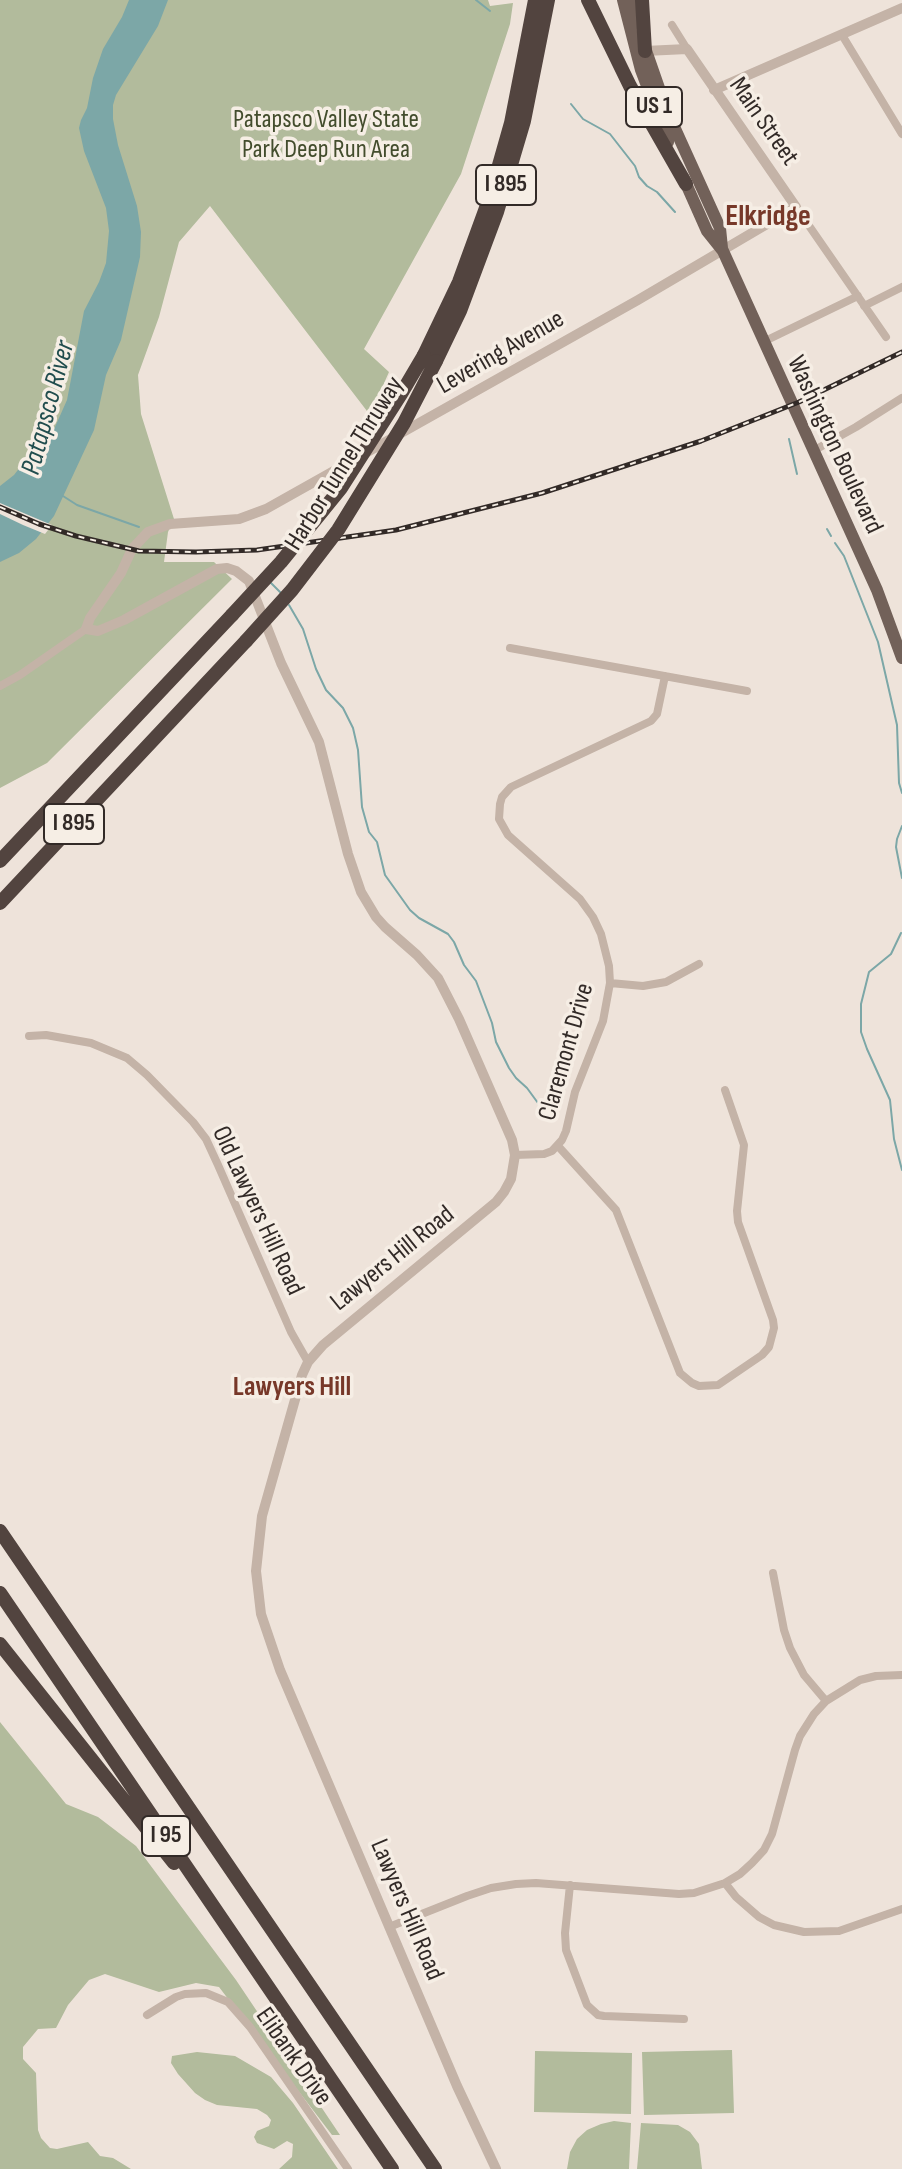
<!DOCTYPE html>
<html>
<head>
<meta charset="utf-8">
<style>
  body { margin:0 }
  canvas { display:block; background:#eee3da }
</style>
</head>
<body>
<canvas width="902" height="2169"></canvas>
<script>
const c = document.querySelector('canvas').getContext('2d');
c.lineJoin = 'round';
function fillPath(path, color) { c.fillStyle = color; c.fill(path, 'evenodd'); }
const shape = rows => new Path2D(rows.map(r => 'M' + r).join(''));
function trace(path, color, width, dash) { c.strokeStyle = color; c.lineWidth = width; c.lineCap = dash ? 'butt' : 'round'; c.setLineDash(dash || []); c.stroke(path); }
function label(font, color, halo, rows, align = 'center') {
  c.font = font + ' "Sofia Sans Condensed",sans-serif'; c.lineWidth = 7; c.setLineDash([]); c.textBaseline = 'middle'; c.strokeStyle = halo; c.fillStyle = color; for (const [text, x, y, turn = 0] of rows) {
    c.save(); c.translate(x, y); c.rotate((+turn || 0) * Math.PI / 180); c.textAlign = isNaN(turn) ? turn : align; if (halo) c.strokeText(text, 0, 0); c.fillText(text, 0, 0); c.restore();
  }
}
fillPath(shape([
  [0,0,488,0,490,6,513,3,510,24,461,174,364,349,389,372,370,415,210,206,179,242,159,317,138,375,141,414,174,519,168,532,164,562,214,562,232,579,47,763,0,788],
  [0,1722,66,1804,98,1817,136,1846,236,1980,340,2135,332,2135,219,1987,196,1983,159,1992,105,1974,89,1980,68,2005,56,2028,38,2029,23,2047,23,2059,36,2073,38,2130,41,2138,50,2148,57,2149,88,2142,100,2156,113,2158,131,2169,0,2169],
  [732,2050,734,2113,644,2115,642,2052],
  [535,2051,632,2053,631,2114,534,2112],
  [197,2052,235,2056,271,2077,293,2103,338,2169,279,2169,292,2157,293,2144,287,2141,274,2149,257,2143,254,2137,257,2131,269,2126,271,2120,267,2115,257,2109,217,2105,205,2100,195,2093,178,2074,171,2063,172,2056],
  [614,2121,631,2123,629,2169,567,2169,570,2152,577,2139,587,2130,601,2124],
  [641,2123,678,2125,690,2132,699,2144,702,2169,637,2169]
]), '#b2bb9c');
fillPath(shape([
  [129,0,168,0,158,26,116,95,113,105,113,119,118,145,137,206,141,232,140,257,121,340,106,375,94,430,54,516,36,539,19,553,0,562,0,486,14,475,39,443,51,436,67,400,84,311,99,282,106,263,109,231,106,208,84,151,79,128,81,120,87,108,93,78,103,49,122,17]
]), '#7ca7a7');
fillPath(shape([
  [0,503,40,520,52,525,45,534,23,525,0,514]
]), '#eee3da');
trace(shape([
  [476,0,490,11],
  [571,104,583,119,610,134,635,166,639,177,647,186,657,192,675,212],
  [789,439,797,474],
  [63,496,77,505,139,527],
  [827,529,831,536],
  [835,543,844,556,878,642,897,725,899,783,902,793],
  [271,583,281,593],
  [289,605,303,629,316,669,326,690,343,708,353,728,358,750,362,807,369,832,377,842,385,875,410,910,419,918,448,934,454,942,464,965,476,981,492,1023,496,1042,509,1068,516,1078,527,1088,546,1114],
  [902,826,897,839,896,847,902,878],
  [901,933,891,954,869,972,861,1004,861,1032,867,1049,890,1100,894,1139,902,1170]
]), '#7ca7a7', 2);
trace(shape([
  [672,25,687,49],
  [842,35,902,134],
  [796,207,886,337],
  [864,306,902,287],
  [763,342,858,296],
  [813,451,856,427,902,398],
  [510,648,747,691],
  [0,686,20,675,86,629],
  [610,983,643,986,666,982,699,964],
  [29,1036,46,1035,91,1043,127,1058,147,1075,193,1122,206,1139,218,1165,291,1332,308,1362],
  [558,1146,616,1210,680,1373,692,1383,699,1386,718,1385,762,1355,769,1347,774,1328,773,1320,738,1222,737,1211,744,1145,725,1090],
  [515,1155,544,1154,552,1151,562,1140,566,1131,575,1092,603,1021,610,983,609,966,601,934,593,917,580,899,508,835,499,819,500,804,502,797,511,787,651,721,657,714,665,676],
  [773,1573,784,1630,790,1648,804,1675,826,1701],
  [725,1883,736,1897,759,1917,774,1925,804,1932,839,1931,902,1909],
  [570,1885,565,1933,566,1950,587,2005,598,2015,604,2016,684,2019],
  [389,1927,467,1896,491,1888,516,1884,536,1883,679,1894,694,1893,725,1883,740,1874,752,1863,764,1850,772,1834,795,1750,800,1736,814,1714,826,1701,860,1680,876,1676,902,1675],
  [147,2015,176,1997,185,1994,206,1993,228,2002,250,2027,348,2169]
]), '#c4b3a7', 8);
trace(shape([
  [714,90,902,8],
  [496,2169,457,2086,280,1670,261,1614,256,1571,262,1516,302,1375,308,1362,323,1345,496,1202,504,1192,511,1179,515,1155,512,1140,459,1019,438,978,417,955,385,927,376,917,361,892,348,854,319,742,281,663,249,581,236,571,227,568,217,569,124,620,98,631,86,629,90,618,121,573,132,549,148,532,170,524,239,519,266,509,638,300,796,207,687,49,645,51]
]), '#c4b3a7', 10);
trace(shape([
  [623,0,641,70,668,142],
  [633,0,639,24],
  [643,42,667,111,720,228,722,248],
  [683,177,707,231,723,251,877,590,902,658]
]), '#726159', 12);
trace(shape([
  [588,0,630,86,686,184],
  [642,0,645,51],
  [424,355,459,282,490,197,511,123,535,0],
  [436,361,460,311,497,212,524,121,548,0],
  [0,861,232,615],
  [0,903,246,641],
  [0,1531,435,2169],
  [0,1593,392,2169],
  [0,1644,174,1863]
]), '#52443f', 14);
const rail = shape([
  [0,507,39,524,76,536,139,551,196,552,257,550,396,530,542,493,701,441,799,402,902,352]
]);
trace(rail, '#322a27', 5);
trace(rail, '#f6eee5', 2, [6]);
trace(shape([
  [232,615,281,562,341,488,401,394,424,355],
  [246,641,292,590,338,530,404,423,436,361]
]), '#52443f', 14);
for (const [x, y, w] of [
  [654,107,56],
  [506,185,60],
  [74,824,60],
  [166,1836,48]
]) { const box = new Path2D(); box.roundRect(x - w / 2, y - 20, w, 40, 6); c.fillStyle = '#f6eee5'; c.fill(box); trace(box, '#322a27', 2); }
label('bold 24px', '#322a27', null, [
  ["US 1",654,107],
  ["I 895",506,185],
  ["I 895",74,824],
  ["I 95",166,1836]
]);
label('26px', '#434d2d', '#f6eee5', [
  ["Patapsco Valley State",326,120],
  ["Park Deep Run Area",326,150]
]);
label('26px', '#322a27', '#f6eee5', [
  ["Main Street",763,122,55],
  ["Levering Avenue",501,353,-30],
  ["Washington Boulevard",834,445,65],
  ["Harbor Tunnel Thruway",345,464,-58],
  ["Claremont Drive",567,1052,-74],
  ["Old Lawyers Hill Road",257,1211,65],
  ["Lawyers Hill Road",393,1259,-39],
  ["Lawyers Hill Road",406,1910,67],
  ["Elibank Drive",293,2057,55]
]);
label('italic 28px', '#214d4e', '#f6eee5', [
  ["Patapsco River",49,408,-75]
]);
label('bold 28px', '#773829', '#f6eee5', [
  ["Lawyers Hill",292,1388]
]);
label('bold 30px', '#773829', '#f6eee5', [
  ["Elkridge",768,217]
]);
</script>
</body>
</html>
